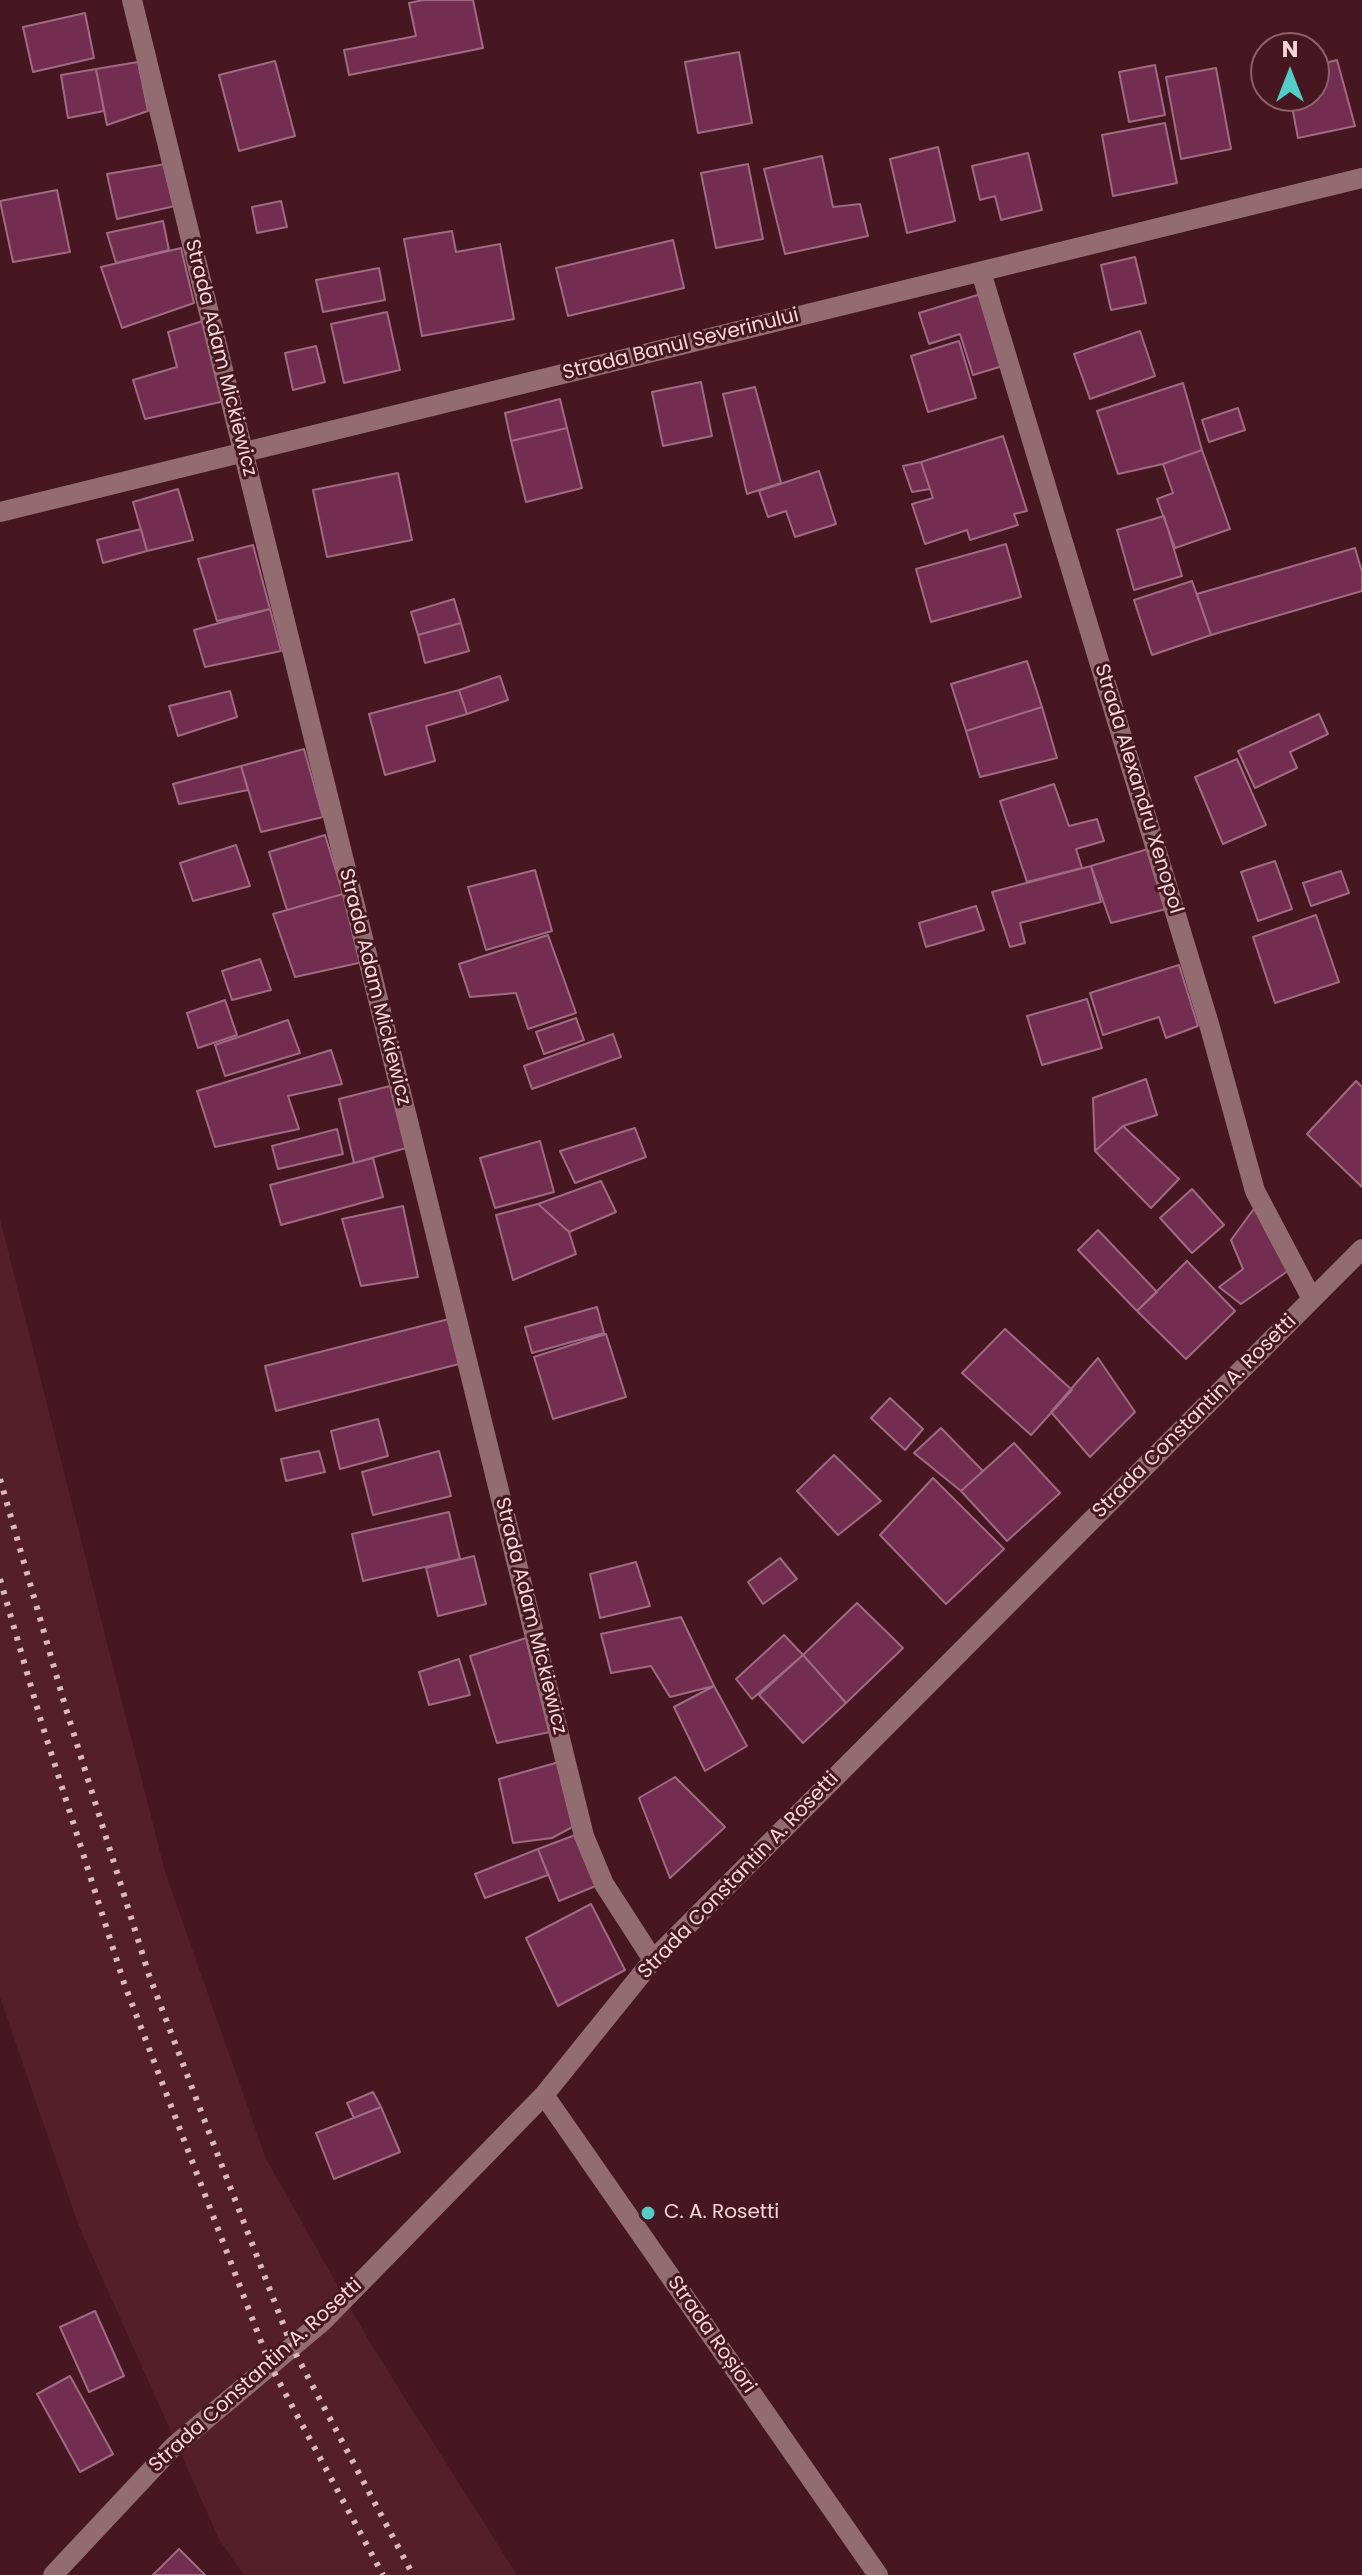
<!DOCTYPE html>
<html>
<head>
<meta charset="utf-8">
<style>
  body { margin:0 }
  #map { position:relative; width:1362px; height:2575px; overflow:hidden; background:#461720; font-family:Poppins,sans-serif }
  canvas { display:block }
  .north { position:absolute; left:1250px; top:32px; width:80px; height:80px; box-sizing:border-box; background:#461720; border:2px solid #8c636a; border-radius:50%; rotate:0deg; font-size:22px; font-weight:700; line-height:32px; text-align:center; color:#f6d6d9 }
  .north::after { content:''; display:block; margin:auto; width:28px; height:36px; background:#54cdc8; clip-path:polygon(50% 0,100% 100%,50% 72%,0 100%) }
</style>
</head>
<body>
<div id="map">
<canvas width="1362" height="2575"></canvas>
<div class="north">N</div>
</div>
<script>
const c = document.querySelector('canvas').getContext('2d');
c.lineJoin = 'round';
function fillPath(path, color) { c.fillStyle = color; c.fill(path, 'evenodd'); }
const shape = rows => new Path2D(rows.map(r => 'M' + r).join(''));
function trace(path, color, width, dash) { c.strokeStyle = color; c.lineWidth = width; c.lineCap = dash ? 'butt' : 'round'; c.setLineDash(dash || []); c.stroke(path); }
function label(font, color, halo, rows, align = 'center') {
  c.font = font + ' Poppins,sans-serif'; c.lineWidth = 6; c.setLineDash([]); c.textBaseline = 'middle'; c.strokeStyle = halo; c.fillStyle = color; for (const [text, x, y, turn = 0] of rows) {
    c.save(); c.translate(x, y); c.rotate((+turn || 0) * Math.PI / 180); c.textAlign = isNaN(turn) ? turn : align; if (halo) c.strokeText(text, 0, 0); c.fillText(text, 0, 0); c.restore();
  }
}
fillPath(shape([
  [0,1219,165,1872,266,2159,372,2346,517,2575,244,2575,220,2541,78,2224,0,1997]
]), '#551f2a');
const building = shape([
  [423,0,473,0,483,48,349,75,344,50,416,36,409,3,423,0],
  [85,13,94,58,33,72,23,27,85,13],
  [739,52,752,123,698,133,685,62,739,52],
  [1337,60,1355,126,1298,138,1290,96,1314,96,1314,66,1337,60],
  [275,61,295,136,239,151,219,75,275,61],
  [138,62,148,111,107,125,96,69,138,62],
  [1155,65,1165,115,1129,122,1119,72,1155,65],
  [1216,68,1231,149,1181,159,1166,77,1216,68],
  [96,69,104,111,68,118,61,75,96,69],
  [1165,123,1177,183,1113,196,1102,135,1165,123],
  [938,147,955,221,907,233,890,159,938,147],
  [1028,153,1042,210,1001,220,995,196,980,200,972,166,1028,153],
  [822,156,833,207,860,204,868,236,785,254,764,169,822,156],
  [166,164,175,206,117,219,107,174,166,164],
  [748,164,763,239,716,248,701,173,748,164],
  [57,190,70,252,13,262,0,201,57,190],
  [281,201,287,227,257,233,252,207,281,201],
  [163,221,169,250,116,263,107,233,163,221],
  [452,231,456,252,500,244,514,319,422,336,404,239,452,231],
  [673,240,684,288,568,316,556,268,673,240],
  [181,248,194,303,122,328,101,267,181,248],
  [1135,257,1146,303,1111,310,1101,265,1135,257],
  [379,268,385,300,323,312,316,280,379,268],
  [984,293,1006,365,973,375,960,334,929,344,919,313,984,293],
  [387,312,400,370,344,383,331,324,387,312],
  [206,320,225,401,145,419,133,380,177,367,168,332,206,320],
  [1140,331,1155,376,1090,399,1074,354,1140,331],
  [959,341,976,398,928,412,911,356,959,341],
  [316,346,325,382,293,390,285,353,316,346],
  [701,382,712,436,663,446,652,392,701,382],
  [1183,383,1202,450,1163,464,1118,474,1097,411,1183,383],
  [755,387,781,483,747,494,723,394,755,387],
  [560,399,567,428,511,441,505,413,560,399],
  [1238,408,1245,430,1209,442,1202,420,1238,408],
  [567,428,582,488,526,502,511,441,567,428],
  [1003,436,1027,511,1014,514,1018,525,970,540,967,530,925,544,912,504,933,498,921,462,1003,436],
  [1202,450,1230,529,1175,548,1157,499,1173,493,1163,464,1202,450],
  [921,462,930,489,912,492,903,466,921,462],
  [819,471,836,524,795,537,786,511,768,517,759,491,819,471],
  [398,473,412,540,327,557,313,490,398,473],
  [178,489,193,540,147,551,133,502,178,489],
  [1164,516,1182,576,1134,590,1117,530,1164,516],
  [141,529,147,551,103,563,97,540,141,529],
  [1006,544,1021,597,931,622,916,569,1006,544],
  [253,545,270,609,217,621,198,559,253,545],
  [1355,548,1362,572,1362,591,1211,635,1197,594,1355,548],
  [1192,581,1211,635,1152,655,1134,600,1192,581],
  [454,599,461,623,418,635,411,612,454,599],
  [270,609,281,651,205,667,194,630,270,609],
  [461,623,469,651,425,663,418,635,461,623],
  [1027,661,1042,707,966,731,951,684,1027,661],
  [500,676,508,700,467,714,459,690,500,676],
  [459,690,467,714,426,726,435,761,385,775,369,714,459,690],
  [230,691,237,717,178,736,169,706,230,691],
  [1042,707,1057,758,980,777,966,731,1042,707],
  [1319,714,1328,734,1290,752,1297,768,1255,788,1238,751,1319,714],
  [304,749,323,817,261,832,241,766,304,749],
  [1237,759,1266,825,1223,844,1195,777,1237,759],
  [241,766,248,790,179,804,173,784,241,766],
  [1054,784,1069,826,1097,819,1104,841,1076,849,1082,868,1027,882,1000,801,1054,784],
  [325,835,343,894,287,910,269,852,325,835],
  [236,845,250,886,193,901,180,863,236,845],
  [1148,849,1166,909,1111,923,1091,866,1148,849],
  [1275,861,1292,909,1258,921,1241,872,1275,861],
  [1091,866,1101,902,1020,923,1025,943,1010,947,992,892,1091,866],
  [535,870,552,931,486,950,468,887,535,870],
  [1341,871,1349,893,1311,906,1303,883,1341,871],
  [343,894,363,962,295,977,273,914,343,894],
  [976,906,984,930,926,947,919,923,976,906],
  [1316,915,1339,982,1275,1003,1253,937,1316,915],
  [548,935,576,1013,528,1029,516,993,470,997,459,964,548,935],
  [260,959,271,990,232,1000,222,971,260,959],
  [1179,965,1198,1026,1166,1038,1159,1017,1103,1035,1090,993,1179,965],
  [1087,999,1102,1048,1042,1065,1027,1016,1087,999],
  [225,1000,237,1035,198,1048,187,1013,225,1000],
  [576,1018,584,1040,544,1054,536,1032,576,1018],
  [288,1020,300,1053,225,1076,215,1045,288,1020],
  [613,1034,621,1057,532,1089,524,1066,613,1034],
  [331,1050,342,1084,288,1096,299,1129,215,1147,197,1091,331,1050],
  [1146,1079,1157,1115,1123,1126,1095,1151,1093,1098,1146,1079],
  [1356,1081,1362,1087,1362,1187,1307,1134,1356,1081],
  [390,1086,406,1148,354,1163,339,1099,390,1086],
  [1123,1126,1179,1179,1151,1208,1095,1151,1123,1126],
  [635,1128,646,1157,575,1183,560,1151,635,1128],
  [337,1129,343,1154,278,1169,272,1146,337,1129],
  [540,1141,554,1192,495,1208,480,1158,540,1141],
  [373,1158,383,1197,281,1225,270,1185,373,1158],
  [601,1181,616,1212,569,1232,538,1204,601,1181],
  [1192,1189,1224,1225,1192,1253,1160,1218,1192,1189],
  [538,1204,569,1232,576,1254,513,1280,496,1215,538,1204],
  [403,1206,418,1277,361,1286,342,1219,403,1206],
  [1256,1206,1292,1268,1241,1304,1219,1287,1243,1269,1231,1240,1256,1206],
  [1098,1230,1157,1292,1137,1311,1078,1250,1098,1230],
  [1187,1261,1235,1311,1186,1359,1137,1311,1187,1261],
  [597,1307,604,1333,532,1353,525,1327,597,1307],
  [449,1319,459,1364,276,1411,265,1366,449,1319],
  [1005,1329,1072,1390,1031,1435,962,1373,1005,1329],
  [606,1334,626,1397,553,1419,534,1357,606,1334],
  [1098,1358,1135,1412,1090,1457,1051,1412,1098,1358],
  [890,1398,923,1429,905,1450,871,1418,890,1398],
  [378,1419,388,1456,340,1469,331,1431,378,1419],
  [941,1428,983,1471,961,1491,914,1453,941,1428],
  [1014,1443,1060,1493,1007,1541,961,1491,1014,1443],
  [319,1451,325,1472,286,1481,281,1459,319,1451],
  [439,1451,451,1496,373,1515,362,1472,439,1451],
  [834,1455,881,1501,838,1535,797,1491,834,1455],
  [933,1478,1004,1549,946,1604,880,1535,933,1478],
  [449,1512,460,1559,363,1581,352,1534,449,1512],
  [474,1556,486,1604,438,1616,426,1568,474,1556],
  [780,1558,797,1579,763,1604,748,1582,780,1558],
  [636,1562,650,1606,600,1618,590,1574,636,1562],
  [857,1603,903,1648,846,1703,803,1655,857,1603],
  [681,1617,714,1686,670,1697,651,1666,611,1673,601,1634,681,1617],
  [784,1635,803,1655,752,1699,736,1679,784,1635],
  [526,1638,550,1732,497,1743,470,1656,526,1638],
  [803,1655,846,1703,803,1743,759,1695,803,1655],
  [459,1659,470,1695,429,1705,419,1672,459,1659],
  [714,1686,747,1746,705,1771,674,1707,714,1686],
  [559,1762,576,1825,552,1838,513,1843,499,1779,559,1762],
  [675,1777,725,1827,670,1878,639,1798,675,1777],
  [578,1834,598,1885,559,1901,538,1849,578,1834],
  [538,1849,548,1875,485,1898,475,1874,538,1849],
  [591,1904,625,1970,558,2006,526,1938,591,1904],
  [373,2092,381,2107,354,2118,347,2103,373,2092],
  [381,2107,400,2152,334,2179,316,2133,381,2107],
  [95,2311,124,2376,89,2392,60,2327,95,2311],
  [70,2376,113,2454,80,2472,37,2394,70,2376],
  [179,2549,205,2575,153,2575,179,2549]
]);
fillPath(building, '#732d50');
trace(building, '#9e6b82', 2);
trace(shape([
  [132,0,584,1836,604,1884,653,1960],
  [981,272,1209,1024,1255,1191,1312,1299],
  [0,512,1362,178],
  [544,2095,878,2575],
  [53,2575,173,2447,323,2321,544,2095,653,1960,1362,1249]
]), '#926c70', 20);
trace(shape([
  [0,1479,66,1709,149,1975,212,2140,292,2347,413,2575],
  [0,1579,41,1721,124,1983,270,2365,383,2575]
]), '#dab8bc', 6, [4, 8]);
for (const [x, y, r, color] of [
  [648,2213,8,"#54cdc8"]
]) { const dot = new Path2D(); dot.arc(x, y, r, 0, 2 * Math.PI); c.fillStyle = color; c.fill(dot); trace(dot, '#461720', 3); }
label('20px', '#f6d6d9', '#461720', [
  ["Strada Banul Severinului",681,345,-14],
  ["Strada Adam Mickiewicz",220,358,76],
  ["Strada Alexandru Xenopol",1138,789,73],
  ["Strada Adam Mickiewicz",374,987,76],
  ["Strada Constantin A. Rosetti",1195,1417,-45],
  ["Strada Adam Mickiewicz",530,1616,76],
  ["Strada Constantin A. Rosetti",739,1876,-46],
  ["Strada Roșiori",711,2335,55],
  ["Strada Constantin A. Rosetti",256,2376,-42]
]);
label('20px', '#f6d6d9', '#461720', [
  ["C. A. Rosetti",664,2213]
], 'left');
</script>
</body>
</html>
